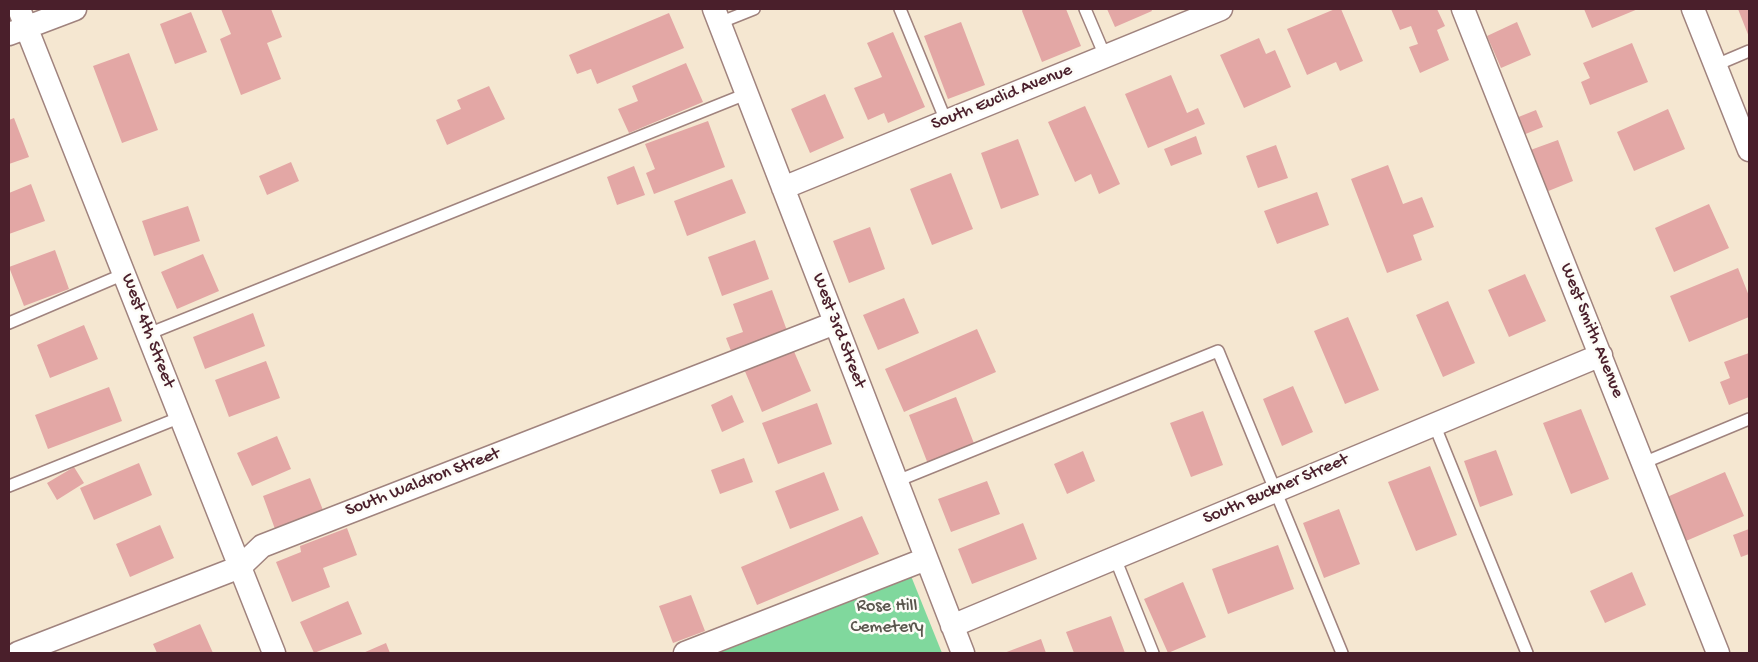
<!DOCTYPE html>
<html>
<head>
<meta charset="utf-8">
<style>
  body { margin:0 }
  #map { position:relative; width:1758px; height:662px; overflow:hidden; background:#f5e7d1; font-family:"Gochi Hand",sans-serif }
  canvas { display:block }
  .frame { position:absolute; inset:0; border:10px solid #4a1f2b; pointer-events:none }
</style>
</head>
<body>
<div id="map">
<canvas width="1758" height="662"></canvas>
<div class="frame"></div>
</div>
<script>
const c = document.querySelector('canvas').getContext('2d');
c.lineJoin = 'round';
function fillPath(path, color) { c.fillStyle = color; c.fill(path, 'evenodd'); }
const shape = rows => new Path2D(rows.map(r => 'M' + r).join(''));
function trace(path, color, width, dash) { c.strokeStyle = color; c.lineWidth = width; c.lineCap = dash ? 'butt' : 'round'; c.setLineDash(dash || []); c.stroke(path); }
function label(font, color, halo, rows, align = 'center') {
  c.font = font + ' "Gochi Hand",sans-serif'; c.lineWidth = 5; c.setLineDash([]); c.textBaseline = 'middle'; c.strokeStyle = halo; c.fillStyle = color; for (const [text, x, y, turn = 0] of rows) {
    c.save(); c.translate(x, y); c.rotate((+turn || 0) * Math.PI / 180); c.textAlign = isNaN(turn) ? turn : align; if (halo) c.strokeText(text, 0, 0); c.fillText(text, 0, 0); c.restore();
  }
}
fillPath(shape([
  [909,571,942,653,699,653]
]), '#80d89d');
fillPath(shape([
  [221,9,271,9,282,37,267,43,281,79,241,95,220,39,231,34],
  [1023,9,1066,9,1081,46,1042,62,1022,11],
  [1107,9,1151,9,1152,11,1115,27],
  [1335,9,1341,9,1363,61,1340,71,1336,62,1307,75,1287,29],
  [1391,9,1437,9,1445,26,1437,30,1449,60,1420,73,1409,47,1418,44,1411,26,1400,30],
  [1584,9,1638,9,1592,28],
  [1738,9,1749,9,1749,37],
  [191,12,207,52,175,64,160,24],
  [669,13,684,48,597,84,591,69,577,74,569,55],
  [961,22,985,85,948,99,924,36],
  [1517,22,1531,55,1501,68,1487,36],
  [893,32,925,107,888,123,884,113,868,120,854,88,882,77,867,43],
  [1259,38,1266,54,1275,50,1291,87,1244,108,1220,55],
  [1632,43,1648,82,1590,105,1581,82,1590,78,1583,63],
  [129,53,158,130,122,143,93,66],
  [686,63,703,102,629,133,618,109,638,101,632,86],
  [1171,75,1187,113,1198,108,1205,124,1148,148,1125,94],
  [489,86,505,119,447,145,436,120,461,109,457,100],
  [825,94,844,138,810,153,791,109],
  [1085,106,1120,184,1099,194,1091,174,1075,182,1048,122],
  [1668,109,1685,149,1634,171,1617,132],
  [1536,110,1543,127,1523,135,1516,118],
  [14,118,29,157,9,164,9,120],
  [708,121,725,167,654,194,646,173,655,169,645,144],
  [1196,136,1202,154,1171,166,1164,149],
  [1018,139,1039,195,1001,209,981,153],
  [1558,140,1573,181,1541,194,1525,152],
  [1276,145,1288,178,1258,188,1246,156],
  [291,162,299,181,267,195,259,176],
  [1388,165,1403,204,1422,197,1434,227,1413,235,1422,260,1387,273,1351,179],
  [634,166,645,195,617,205,607,177],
  [951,173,973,229,932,245,910,189],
  [732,179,746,213,687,236,674,201],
  [31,184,45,221,9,234,9,193],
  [1317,192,1329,225,1277,244,1264,211],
  [1709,204,1729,248,1674,272,1655,228],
  [188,206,200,241,154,256,142,221],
  [870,227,885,269,849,283,833,241],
  [755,240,769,279,722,296,708,257],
  [55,250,69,289,24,306,9,267],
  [203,254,219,291,177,309,161,272],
  [1738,268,1749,296,1749,317,1689,342,1670,296],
  [1525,274,1546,321,1509,337,1488,290],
  [772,290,789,336,733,356,726,338,743,332,733,304],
  [904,298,919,333,878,350,863,315],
  [1448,301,1475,363,1443,377,1416,315],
  [253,313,265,346,205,369,193,337],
  [1348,317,1379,390,1345,404,1314,331],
  [84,325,98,359,50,378,37,345],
  [977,329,996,372,904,412,885,369],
  [793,349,811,391,762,412,744,369],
  [1749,353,1749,397,1729,405,1720,382,1730,378,1724,362],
  [266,361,280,398,229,417,215,380],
  [1293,386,1313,432,1282,446,1263,399],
  [109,387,122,421,48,449,35,415],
  [732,395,744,422,722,432,711,405],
  [956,397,975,446,928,464,909,415],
  [817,403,832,444,778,464,762,423],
  [1581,409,1609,479,1571,494,1543,423],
  [1203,411,1223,465,1191,477,1170,423],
  [277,436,291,469,252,486,237,453],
  [1496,450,1513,495,1480,507,1464,461],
  [1083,451,1095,481,1067,494,1054,464],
  [744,458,753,482,720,494,711,470],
  [139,463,152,495,94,520,80,488],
  [1430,466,1457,535,1416,551,1388,482],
  [74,467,84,483,57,500,47,483],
  [824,472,839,510,790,529,775,491],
  [1725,472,1744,516,1686,541,1667,497],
  [310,478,323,510,275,529,263,496],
  [987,481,1000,514,951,532,938,499],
  [1339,509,1360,564,1324,578,1303,523],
  [862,516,879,554,757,605,741,567],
  [1023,523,1037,559,972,584,958,549],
  [160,525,174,558,130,577,116,544],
  [347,528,357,555,323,568,330,587,292,602,276,562,301,552,300,546],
  [1749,529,1749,554,1741,557,1733,535],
  [1278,545,1294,589,1228,614,1212,569],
  [1632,572,1646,605,1605,623,1590,591],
  [1183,582,1206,637,1168,653,1144,599],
  [691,595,705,631,673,643,659,606],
  [348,601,362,634,314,653,300,622],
  [1111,616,1125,653,1074,653,1066,632],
  [200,624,213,653,157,653,153,644],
  [1041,639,1046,653,1004,653],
  [386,643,390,653,363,653]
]), '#e3a7a5');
const lane = shape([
  [900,9,946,121],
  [1085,9,1105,56],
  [719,23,754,9],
  [1716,65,1749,51],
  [9,323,124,274],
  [148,334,746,94],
  [1434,424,1527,653],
  [1643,463,1749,419],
  [897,481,1218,351,1342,653],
  [9,486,181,417],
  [1115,558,1153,653]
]);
const street = shape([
  [19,9,274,653],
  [714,9,963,653],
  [1463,9,1718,653],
  [1693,9,1749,150],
  [9,34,75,9],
  [783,188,1221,9],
  [952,626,1601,355],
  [18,653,240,567,262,546,835,323],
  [685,653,926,559]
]);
trace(lane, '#a0837e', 14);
trace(street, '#a0837e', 25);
trace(lane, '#fff', 11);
trace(street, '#fff', 22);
label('18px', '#4a1f2b', '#fdfcf7', [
  ["South Euclid Avenue",1002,98,-22],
  ["West 4th Street",147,331,69],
  ["West 3rd Street",838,331,69],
  ["West Smith Avenue",1591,331,68],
  ["South Waldron Street",423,483,-21],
  ["South Buckner Street",1276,490,-23]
]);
label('18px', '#5a564d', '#fdfcf7', [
  ["Rose Hill",887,607],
  ["Cemetery",887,628]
]);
</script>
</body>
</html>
